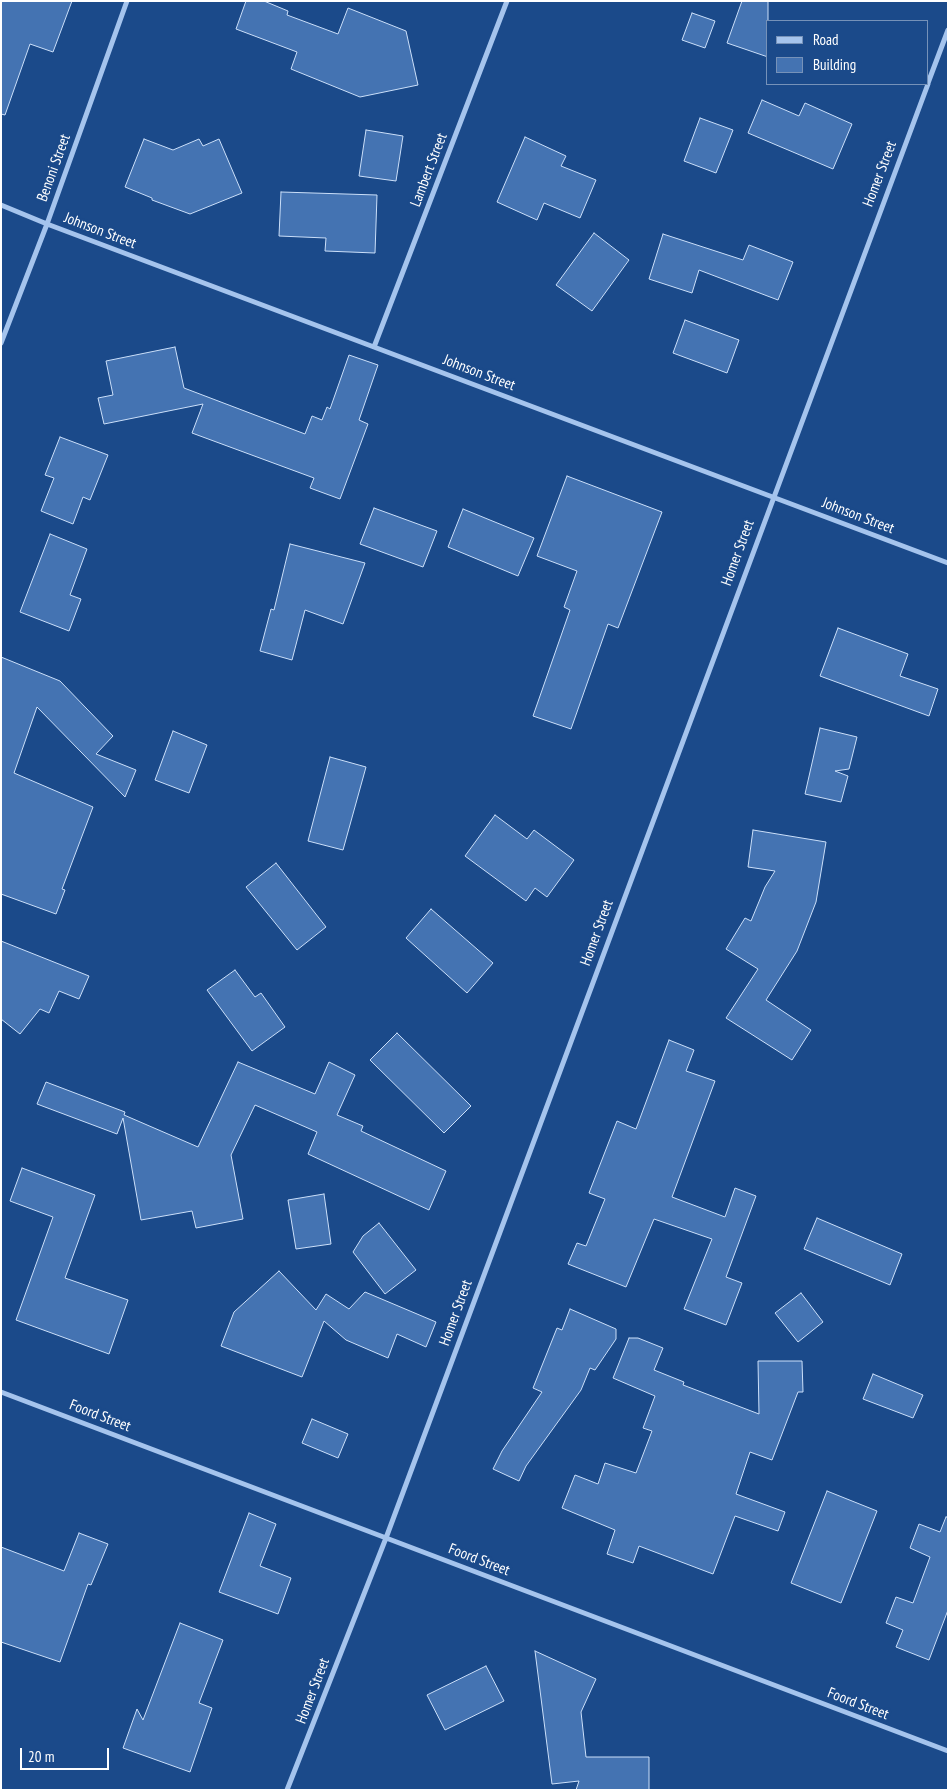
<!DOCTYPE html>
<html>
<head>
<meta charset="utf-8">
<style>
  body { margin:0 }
  #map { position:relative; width:949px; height:1791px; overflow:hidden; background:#1b4a8a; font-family:"PT Sans Narrow",sans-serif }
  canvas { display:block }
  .frame { position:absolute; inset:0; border:2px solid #fff; pointer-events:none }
  .legend { position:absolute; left:766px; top:20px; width:162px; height:65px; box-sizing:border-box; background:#1b4a8a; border:1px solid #7692b9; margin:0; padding:6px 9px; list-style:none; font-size:15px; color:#fff }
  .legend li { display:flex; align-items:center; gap:10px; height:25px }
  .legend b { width:25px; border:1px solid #7692b9 }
  .scale { position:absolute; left:20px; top:1748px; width:89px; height:22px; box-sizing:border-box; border:2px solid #fff; border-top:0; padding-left:6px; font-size:15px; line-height:18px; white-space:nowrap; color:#fff; -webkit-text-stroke:4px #1b4a8a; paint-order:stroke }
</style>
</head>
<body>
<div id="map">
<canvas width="949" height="1791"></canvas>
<div class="frame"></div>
<ul class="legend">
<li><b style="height:6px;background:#a5c4ed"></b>Road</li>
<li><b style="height:14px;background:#4473b2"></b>Building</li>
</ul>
<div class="scale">20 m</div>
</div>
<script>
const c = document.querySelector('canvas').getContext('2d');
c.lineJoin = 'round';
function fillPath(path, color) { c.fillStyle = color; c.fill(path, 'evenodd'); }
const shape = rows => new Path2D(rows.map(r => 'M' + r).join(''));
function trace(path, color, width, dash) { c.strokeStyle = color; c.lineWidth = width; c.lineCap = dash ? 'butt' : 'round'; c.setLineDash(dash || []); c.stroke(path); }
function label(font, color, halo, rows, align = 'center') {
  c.font = font + ' "PT Sans Narrow",sans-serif'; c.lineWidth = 5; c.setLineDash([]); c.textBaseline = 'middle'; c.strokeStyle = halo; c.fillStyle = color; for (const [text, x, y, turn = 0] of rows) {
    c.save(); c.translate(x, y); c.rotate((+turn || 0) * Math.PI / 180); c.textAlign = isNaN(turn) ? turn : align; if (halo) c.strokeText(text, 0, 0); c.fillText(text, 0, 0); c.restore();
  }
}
const building = shape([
  [1,1,72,1,53,52,30,44,5,115,1,114,1,1],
  [246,1,264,1,288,11,287,15,338,34,348,8,406,31,418,85,360,97,291,69,297,52,236,29,246,1],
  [742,1,768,1,768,57,727,43,742,1],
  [692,13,715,21,705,48,682,40,692,13],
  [762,100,799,116,805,103,852,124,833,169,748,133,762,100],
  [700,118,733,130,716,173,684,161,700,118],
  [366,130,403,136,396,181,359,176,366,130],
  [525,137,566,156,561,166,596,180,580,218,544,203,537,220,497,202,525,137],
  [144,139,173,150,199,139,203,146,219,139,242,193,190,214,152,200,152,198,125,187,144,139],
  [281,192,377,195,375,253,325,251,326,238,279,236,281,192],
  [594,233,629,260,592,311,556,285,594,233],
  [663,234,743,260,749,245,793,262,778,300,699,270,692,293,649,279,663,234],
  [685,320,739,340,727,373,673,353,685,320],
  [175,347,184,388,305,434,312,416,322,420,327,407,330,409,349,355,378,365,359,420,368,424,340,499,310,488,314,478,192,433,203,404,104,424,98,398,113,395,106,361,175,347],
  [60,437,108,455,90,500,83,497,73,524,41,511,54,478,45,475,60,437],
  [567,476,662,512,618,628,608,624,571,729,533,716,570,610,564,607,577,571,537,556,567,476],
  [374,508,437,531,423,567,360,544,374,508],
  [463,509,534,538,518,576,448,547,463,509],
  [50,534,87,549,70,595,81,599,69,631,20,612,50,534],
  [290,544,365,563,343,624,305,610,292,660,260,651,271,609,274,610,290,544],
  [838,628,908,654,900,676,938,689,929,716,820,676,838,628],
  [1,657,60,681,113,736,96,754,136,770,125,797,37,707,14,773,93,807,62,889,65,890,56,914,1,894,1,657],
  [820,728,857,737,849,769,835,771,848,776,841,802,805,794,820,728],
  [173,731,207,745,189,793,155,780,173,731],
  [330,757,366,767,343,850,308,841,330,757],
  [495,815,527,839,534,830,574,860,547,897,535,888,526,901,465,856,495,815],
  [753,830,826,842,816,902,797,951,766,1000,811,1030,792,1060,726,1018,758,969,726,949,745,918,751,921,765,887,775,871,748,867,753,830],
  [276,863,326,927,297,950,246,887,276,863],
  [431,909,493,963,467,993,406,938,431,909],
  [1,941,89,976,79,999,59,991,49,1013,40,1009,20,1034,1,1019,1,941],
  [235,970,255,997,261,993,285,1027,252,1051,207,990,235,970],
  [397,1033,471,1106,444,1133,370,1060,397,1033],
  [669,1040,694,1050,686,1071,715,1081,672,1197,725,1217,735,1188,756,1196,726,1277,742,1283,726,1325,684,1309,712,1239,654,1219,626,1287,568,1264,577,1243,586,1246,605,1199,589,1193,617,1121,636,1129,669,1040],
  [238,1062,315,1094,329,1062,355,1075,337,1115,363,1126,361,1131,446,1171,429,1210,308,1154,317,1132,255,1105,231,1155,243,1219,196,1228,192,1211,141,1220,123,1118,117,1134,37,1104,46,1082,125,1112,124,1115,198,1147,238,1062],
  [22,1168,95,1195,65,1278,128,1300,109,1354,16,1320,53,1217,10,1201,22,1168],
  [324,1194,331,1244,296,1249,288,1200,324,1194],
  [817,1218,902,1254,890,1285,804,1249,817,1218],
  [379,1223,416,1270,385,1294,353,1252,363,1236,379,1223],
  [279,1271,316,1310,326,1294,349,1309,365,1292,436,1322,426,1347,397,1334,388,1358,346,1340,324,1321,302,1377,221,1346,234,1312,279,1271],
  [801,1293,823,1322,798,1342,775,1313,801,1293],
  [570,1309,616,1329,616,1339,595,1370,590,1368,581,1390,526,1466,519,1481,493,1469,502,1451,542,1392,533,1388,557,1328,562,1330,570,1309],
  [629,1338,638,1338,663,1348,654,1370,684,1382,683,1385,759,1414,758,1361,802,1361,803,1392,798,1392,772,1460,750,1452,736,1494,785,1512,778,1531,735,1516,713,1574,639,1546,633,1563,607,1554,615,1530,562,1508,575,1475,598,1484,605,1463,636,1473,652,1431,643,1428,655,1396,613,1378,629,1338],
  [873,1374,923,1395,913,1418,863,1399,873,1374],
  [312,1419,348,1434,338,1458,302,1443,312,1419],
  [827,1491,877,1511,841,1603,791,1583,827,1491],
  [249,1513,276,1524,260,1566,291,1578,278,1614,219,1592,249,1513],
  [946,1517,948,1517,948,1610,929,1660,896,1647,903,1630,886,1623,896,1597,913,1603,930,1557,910,1548,919,1524,940,1532,946,1517],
  [79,1533,108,1544,91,1585,88,1584,60,1662,1,1642,1,1547,64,1571,79,1533],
  [180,1623,223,1640,199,1703,212,1708,190,1772,123,1748,137,1709,143,1720,180,1623],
  [535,1651,596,1679,581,1712,586,1757,649,1757,649,1790,576,1790,579,1781,552,1784,535,1651],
  [486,1666,504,1701,445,1730,427,1695,486,1666]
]);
fillPath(building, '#4473b2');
trace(building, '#cbdff9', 1);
trace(shape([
  [928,83,948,30],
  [1,205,47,224,948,563],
  [1,343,47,224,127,1],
  [374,347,507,1],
  [1,1392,948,1751],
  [287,1790,386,1538,928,84]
]), '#a5c4ed', 5);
label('15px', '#fff', '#1b4a8a', [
  ["Benoni Street",54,168,-70],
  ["Lambert Street",429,170,-69],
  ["Homer Street",880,174,-69],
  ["Johnson Street",100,231,21],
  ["Johnson Street",479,373,21],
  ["Johnson Street",858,516,21],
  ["Homer Street",738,553,-70],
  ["Homer Street",597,933,-70],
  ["Homer Street",456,1313,-70],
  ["Foord Street",100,1416,21],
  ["Foord Street",479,1560,21],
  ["Homer Street",313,1691,-69],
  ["Foord Street",858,1704,21]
]);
</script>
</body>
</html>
